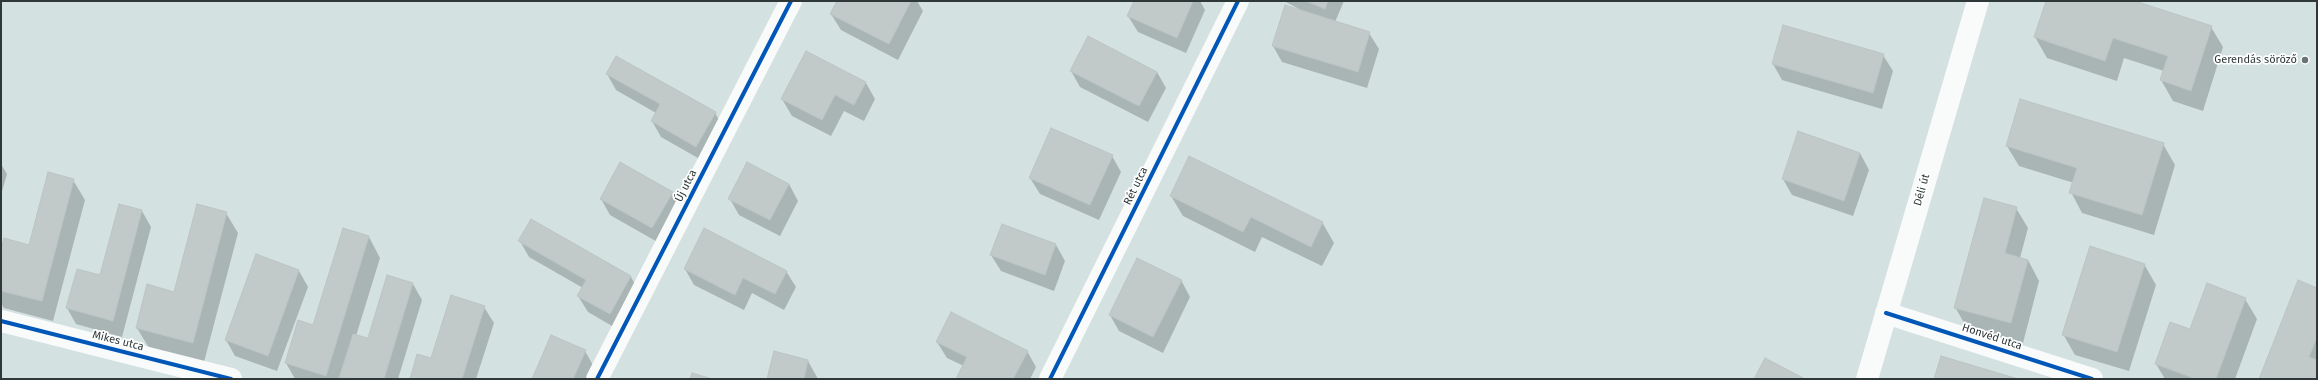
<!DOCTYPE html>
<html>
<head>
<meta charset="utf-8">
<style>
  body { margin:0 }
  #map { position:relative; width:2318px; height:380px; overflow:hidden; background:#d4e1e1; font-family:"Fira Sans",sans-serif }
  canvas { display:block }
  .frame { position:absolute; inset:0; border:2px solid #2f3838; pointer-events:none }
</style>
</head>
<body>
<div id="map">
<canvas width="2318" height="380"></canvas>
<div class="frame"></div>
</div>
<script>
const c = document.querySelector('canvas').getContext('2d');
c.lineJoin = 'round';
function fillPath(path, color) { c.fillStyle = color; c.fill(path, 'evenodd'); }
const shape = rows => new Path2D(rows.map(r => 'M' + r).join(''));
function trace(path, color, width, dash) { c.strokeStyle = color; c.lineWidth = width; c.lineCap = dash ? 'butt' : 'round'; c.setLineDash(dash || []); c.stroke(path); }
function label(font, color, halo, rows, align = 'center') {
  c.font = font + ' "Fira Sans",sans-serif'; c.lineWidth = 3.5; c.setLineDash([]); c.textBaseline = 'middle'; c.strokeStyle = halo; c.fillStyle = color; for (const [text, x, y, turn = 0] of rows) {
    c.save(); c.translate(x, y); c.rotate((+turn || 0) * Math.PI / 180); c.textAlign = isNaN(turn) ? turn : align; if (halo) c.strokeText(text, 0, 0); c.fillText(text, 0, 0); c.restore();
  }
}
fillPath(shape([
  [838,1,917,1,923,11,898,60,841,30,831,14],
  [1135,1,1200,1,1205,10,1186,53,1138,32,1128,16],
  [1284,1,1344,1,1335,22,1369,33,1379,49,1367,88,1282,62,1273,46,1299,9],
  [2047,1,2132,1,2211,27,2223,47,2203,111,2173,101,2161,80,2164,71,2124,58,2117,81,2047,58,2035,37],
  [1883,55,1893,71,1882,109,1782,80,1773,64],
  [1071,71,1157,72,1166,88,1148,122,1080,87],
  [607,74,715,113,724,129,705,162,661,137,652,121,656,113,616,90],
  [866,83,875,99,864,121,844,111,831,136,792,116,782,99],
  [2163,144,2175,165,2154,235,2082,213,2071,192,2074,183,2019,166,2007,146],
  [1860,153,1869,170,1853,216,1792,195,1783,179],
  [1112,156,1121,172,1099,220,1040,194,1030,178],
  [1,164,7,174,1,195],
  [73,180,85,200,53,321,4,308,1,303,1,255,30,246],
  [789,184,798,201,780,236,739,215,730,199],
  [672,192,681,209,661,244,610,215,601,199],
  [1171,196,1322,222,1334,243,1322,266,1262,237,1255,252,1183,216],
  [2016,208,2028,228,2020,258,2028,260,2039,281,2023,343,1967,328,1955,307],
  [142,211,151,227,122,337,76,324,67,308,101,276],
  [226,213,238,233,204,362,149,348,137,328,175,293],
  [532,221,631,277,640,293,619,330,588,312,578,296,583,288,529,257,520,241],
  [344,229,369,237,380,258,356,336,369,340,388,276,413,284,422,300,398,379,295,379,286,363,314,326],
  [1056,245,1065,261,1054,291,1001,271,991,255],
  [2144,264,2156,285,2129,371,2075,355,2063,334],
  [685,269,786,271,796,287,784,310,752,293,744,310,694,285],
  [299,271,308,287,277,371,235,356,226,340],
  [1181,280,1190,297,1163,353,1119,331,1110,315],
  [2317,289,2317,379,2260,379],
  [2245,299,2257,319,2235,379,2165,379,2156,364,2191,331],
  [484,307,494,323,476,379,411,379],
  [937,342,1027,351,1036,367,1030,379,957,379,964,366,947,358],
  [585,351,594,367,589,379,533,379],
  [808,361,818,379,768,379]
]), '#0003');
const building = shape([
  [837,1,911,1,889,44,830,14,837,1],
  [1134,1,1193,1,1177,38,1127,16,1134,1],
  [1306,1,1328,1,1325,9,1306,1],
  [2046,1,2135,1,2212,26,2191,91,2160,80,2168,56,2113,38,2105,61,2034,37,2046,1],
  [1285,5,1370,32,1358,72,1272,46,1285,5],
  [1783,25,1884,54,1873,93,1772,64,1783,25],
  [1088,36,1157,72,1139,106,1070,71,1088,36],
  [806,51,866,82,854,105,835,95,822,120,781,99,806,51],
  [616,56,716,112,696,147,651,121,660,104,606,74,616,56],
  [2020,99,2164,143,2142,215,2069,193,2077,168,2006,146,2020,99],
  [1051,128,1113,155,1090,205,1029,178,1051,128],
  [1798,131,1860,153,1844,201,1782,179,1798,131],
  [1189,156,1323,222,1311,247,1251,217,1243,232,1170,196,1189,156],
  [620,162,673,192,652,228,600,199,620,162],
  [747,162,789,184,770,220,728,199,747,162],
  [48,172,74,179,42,301,1,291,1,251,4,238,29,245,48,172],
  [1984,198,2017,207,2005,253,2028,260,2011,323,1954,308,1984,198],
  [119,204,142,210,113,321,66,308,77,269,100,275,119,204],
  [197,204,227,212,193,343,136,328,147,284,174,292,197,204],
  [531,219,631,276,610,314,577,296,586,280,518,241,531,219],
  [1002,224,1056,244,1045,275,990,255,1002,224],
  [343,228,369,236,326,376,285,363,298,320,313,325,343,228],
  [704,228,787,271,775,294,743,278,735,295,684,269,704,228],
  [2090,246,2145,264,2117,352,2062,335,2090,246],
  [256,254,299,270,268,356,225,340,256,254],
  [1137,258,1182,280,1153,337,1109,315,1137,258],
  [387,275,413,283,384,379,339,378,353,334,368,338,387,275],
  [2298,280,2317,288,2317,337,2309,357,2317,360,2317,379,2259,379,2298,280],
  [2207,283,2246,298,2216,379,2196,379,2155,364,2170,322,2190,329,2207,283],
  [451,295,485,306,462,379,410,379,417,354,431,358,451,295],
  [951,312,1028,351,1013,379,956,379,967,357,936,342,951,312],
  [551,335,586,350,573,379,532,379,551,335],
  [774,351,808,360,804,379,767,379,774,351],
  [1941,356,2018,379,1934,379,1941,356],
  [1765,358,1805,379,1754,379,1765,358],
  [692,373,712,379,690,379,692,373]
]);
fillPath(building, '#c1cac9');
trace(building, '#bac4c2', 1);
trace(shape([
  [1886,313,2092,379],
  [1,321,231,379],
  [597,379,791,1],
  [1050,379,1238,1]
]), '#f9fafa', 22);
trace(shape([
  [1867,379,1978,1]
]), '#f9fafa', 22);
trace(shape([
  [1886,313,2092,379],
  [1,321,231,379],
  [597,379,791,1],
  [1050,379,1238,1]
]), '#0057b8', 4);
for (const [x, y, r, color] of [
  [2305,60,4,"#697373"]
]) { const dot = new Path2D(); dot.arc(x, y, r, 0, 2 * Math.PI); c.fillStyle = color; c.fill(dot); trace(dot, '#fff', 1.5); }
label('11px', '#2f3838', '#fff', [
  ["Gerendás söröző",2297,60]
], 'right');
label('11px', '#2f3838', '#fff', [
  ["Új utca",686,186,-63],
  ["Rét utca",1136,186,-64],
  ["Déli út",1922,190,-74],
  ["Honvéd utca",1992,337,18],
  ["Mikes utca",118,341,14]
]);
</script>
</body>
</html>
